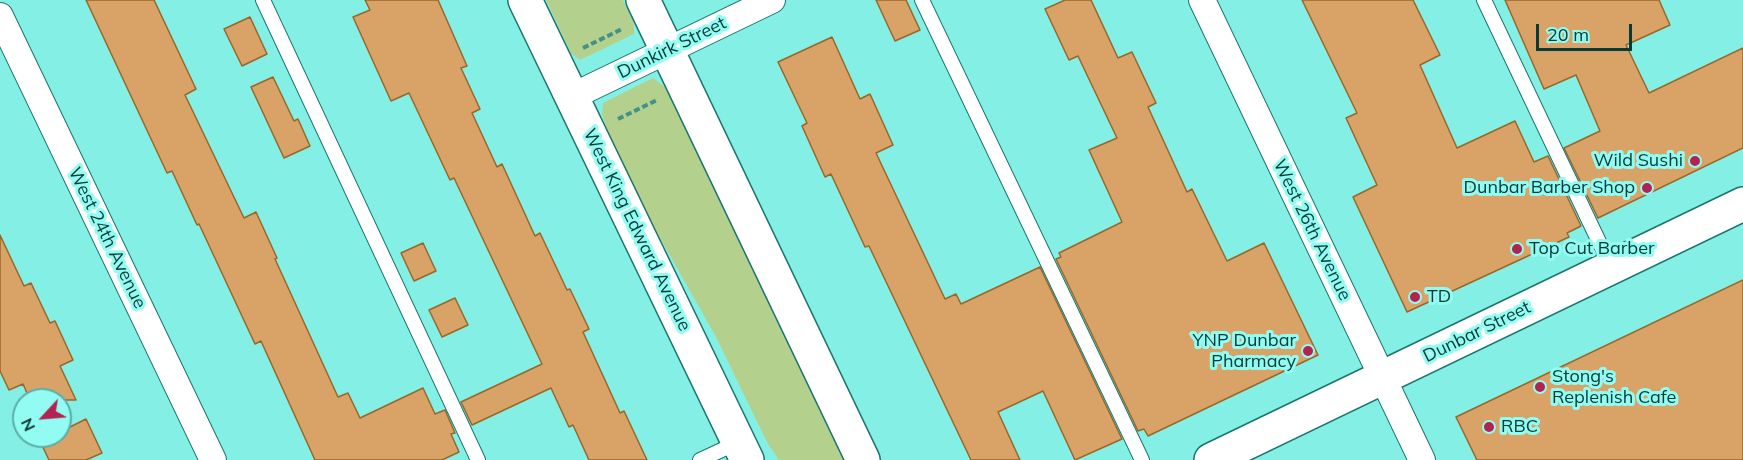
<!DOCTYPE html>
<html>
<head>
<meta charset="utf-8">
<style>
  body { margin:0 }
  #map { position:relative; width:1743px; height:460px; overflow:hidden; background:#84efe5; font-family:Mulish,sans-serif }
  canvas { display:block }
  .north { position:absolute; left:12px; top:388px; width:60px; height:60px; box-sizing:border-box; background:#92fcf2; border:2px solid #5baea7; border-radius:50%; rotate:244deg; font-size:16px; font-weight:700; line-height:24px; text-align:center; color:#083a36 }
  .north::after { content:''; display:block; margin:auto; width:21px; height:27px; background:#b32352; clip-path:polygon(50% 0,100% 100%,50% 72%,0 100%) }
  .scale { position:absolute; left:1536px; top:24px; width:96px; height:27px; box-sizing:border-box; border:3px solid #083a36; border-top:0; padding-left:8px; font-size:18px; line-height:21px; white-space:nowrap; color:#083a36; -webkit-text-stroke:4px #92fcf2; paint-order:stroke }
</style>
</head>
<body>
<div id="map">
<canvas width="1743" height="460"></canvas>
<div class="north">N</div>
<div class="scale">20 m</div>
</div>
<script>
const c = document.querySelector('canvas').getContext('2d');
c.lineJoin = 'round';
function fillPath(path, color) { c.fillStyle = color; c.fill(path, 'evenodd'); }
const shape = rows => new Path2D(rows.map(r => 'M' + r).join(''));
function trace(path, color, width, dash) { c.strokeStyle = color; c.lineWidth = width; c.lineCap = dash ? 'butt' : 'round'; c.setLineDash(dash || []); c.stroke(path); }
function label(font, color, halo, rows, align = 'center') {
  c.font = font + ' Mulish,sans-serif'; c.lineWidth = 6; c.setLineDash([]); c.textBaseline = 'middle'; c.strokeStyle = halo; c.fillStyle = color; for (const [text, x, y, turn = 0] of rows) {
    c.save(); c.translate(x, y); c.rotate((+turn || 0) * Math.PI / 180); c.textAlign = isNaN(turn) ? turn : align; if (halo) c.strokeText(text, 0, 0); c.fillText(text, 0, 0); c.restore();
  }
}
fillPath(shape([
  [546,0,623,0,634,23,634,34,580,60,571,53],
  [653,78,665,87,844,460,779,460,768,444,716,337,651,222,608,134,602,114,603,103]
]), '#b3d18d');
const building = shape([
  [86,0,154,0,196,89,185,95,244,218,256,212,277,258,275,259,338,397,348,393,360,418,423,388,435,414,445,410,455,433,451,434,459,452,442,460,315,460,261,341,255,344,199,224,197,225,172,171,167,173,86,0],
  [365,0,438,0,467,66,461,68,480,109,472,113,497,167,502,164,535,236,540,233,567,290,570,289,589,329,583,332,620,413,624,411,647,460,589,460,573,425,569,427,551,388,472,425,461,402,542,364,454,178,450,180,409,93,391,101,353,17,370,10,365,0],
  [876,0,906,0,920,30,895,41,876,0],
  [1065,0,1091,0,1118,58,1132,52,1156,103,1148,107,1187,192,1192,189,1227,261,1264,243,1318,355,1148,436,1144,429,1138,431,1056,259,1061,257,1059,253,1122,222,1089,150,1117,138,1078,56,1069,60,1045,9,1065,0],
  [1302,0,1413,0,1440,55,1420,65,1457,148,1515,121,1534,162,1548,156,1581,226,1567,233,1569,237,1407,312,1353,197,1377,185,1346,118,1357,113,1302,0],
  [1505,0,1659,0,1670,25,1626,45,1649,93,1743,48,1743,148,1598,218,1564,148,1600,131,1576,75,1544,89,1505,0],
  [250,17,267,54,242,66,224,29,250,17],
  [832,37,860,99,870,94,893,145,876,153,945,299,956,294,961,304,1040,267,1122,439,1075,460,1043,391,998,412,1020,460,971,460,869,246,865,247,831,174,825,177,802,126,807,123,778,62,832,37],
  [273,77,294,121,298,119,310,146,284,158,251,87,273,77],
  [0,235,24,286,31,283,50,323,55,321,73,360,60,366,76,400,30,400,23,384,9,390,0,371,0,235],
  [423,243,436,271,414,281,401,253,423,243],
  [1743,280,1743,460,1477,460,1456,417,1743,280],
  [455,298,468,325,442,337,429,310,455,298],
  [86,419,102,453,86,460,49,460,40,441,51,436,60,436,60,432,86,419]
]);
fillPath(building, '#d9a367');
trace(building, '#9a672a', 1.5);
const service = shape([
  [263,0,478,460],
  [922,0,1142,460],
  [1484,0,1611,267],
  [700,460,739,442]
]);
const minor = shape([
  [1202,0,1422,460],
  [0,16,213,460],
  [573,96,772,0]
]);
const secondary = shape([
  [525,0,747,460],
  [643,0,863,460],
  [1211,460,1743,204]
]);
trace(service, '#1b746d', 16);
trace(minor, '#1b746d', 28);
trace(secondary, '#1b746d', 36);
trace(shape([
  [583,48,622,29],
  [618,119,657,100]
]), '#43918a', 4, [6, 3]);
trace(service, '#fff', 14);
trace(minor, '#fff', 26);
trace(secondary, '#fff', 33);
for (const [x, y, r, color] of [
  [1695,161,6,"#b32352"],
  [1647,188,6,"#b32352"],
  [1517,249,6,"#b32352"],
  [1415,297,6,"#b32352"],
  [1308,351,6,"#b32352"],
  [1540,387,6,"#b32352"],
  [1489,427,6,"#b32352"]
]) { const dot = new Path2D(); dot.arc(x, y, r, 0, 2 * Math.PI); c.fillStyle = color; c.fill(dot); trace(dot, '#92fcf2', 2); }
label('18px', '#083a36', '#92fcf2', [
  ["Dunkirk Street",672,48,-26],
  ["West King Edward Avenue",637,230,64],
  ["West 26th Avenue",1312,230,64],
  ["West 24th Avenue",107,238,64],
  ["Dunbar Street",1477,332,-26]
]);
label('18px', '#083a36', '#92fcf2', [
  ["Wild Sushi",1683,161,"right"],
  ["Dunbar Barber Shop",1635,188,"right"],
  ["Top Cut Barber",1529,249],
  ["TD",1427,297],
  ["YNP Dunbar",1296,341,"right"],
  ["Pharmacy",1296,362,"right"],
  ["Stong's",1552,377],
  ["Replenish Cafe",1552,398],
  ["RBC",1501,427]
], 'left');
</script>
</body>
</html>
